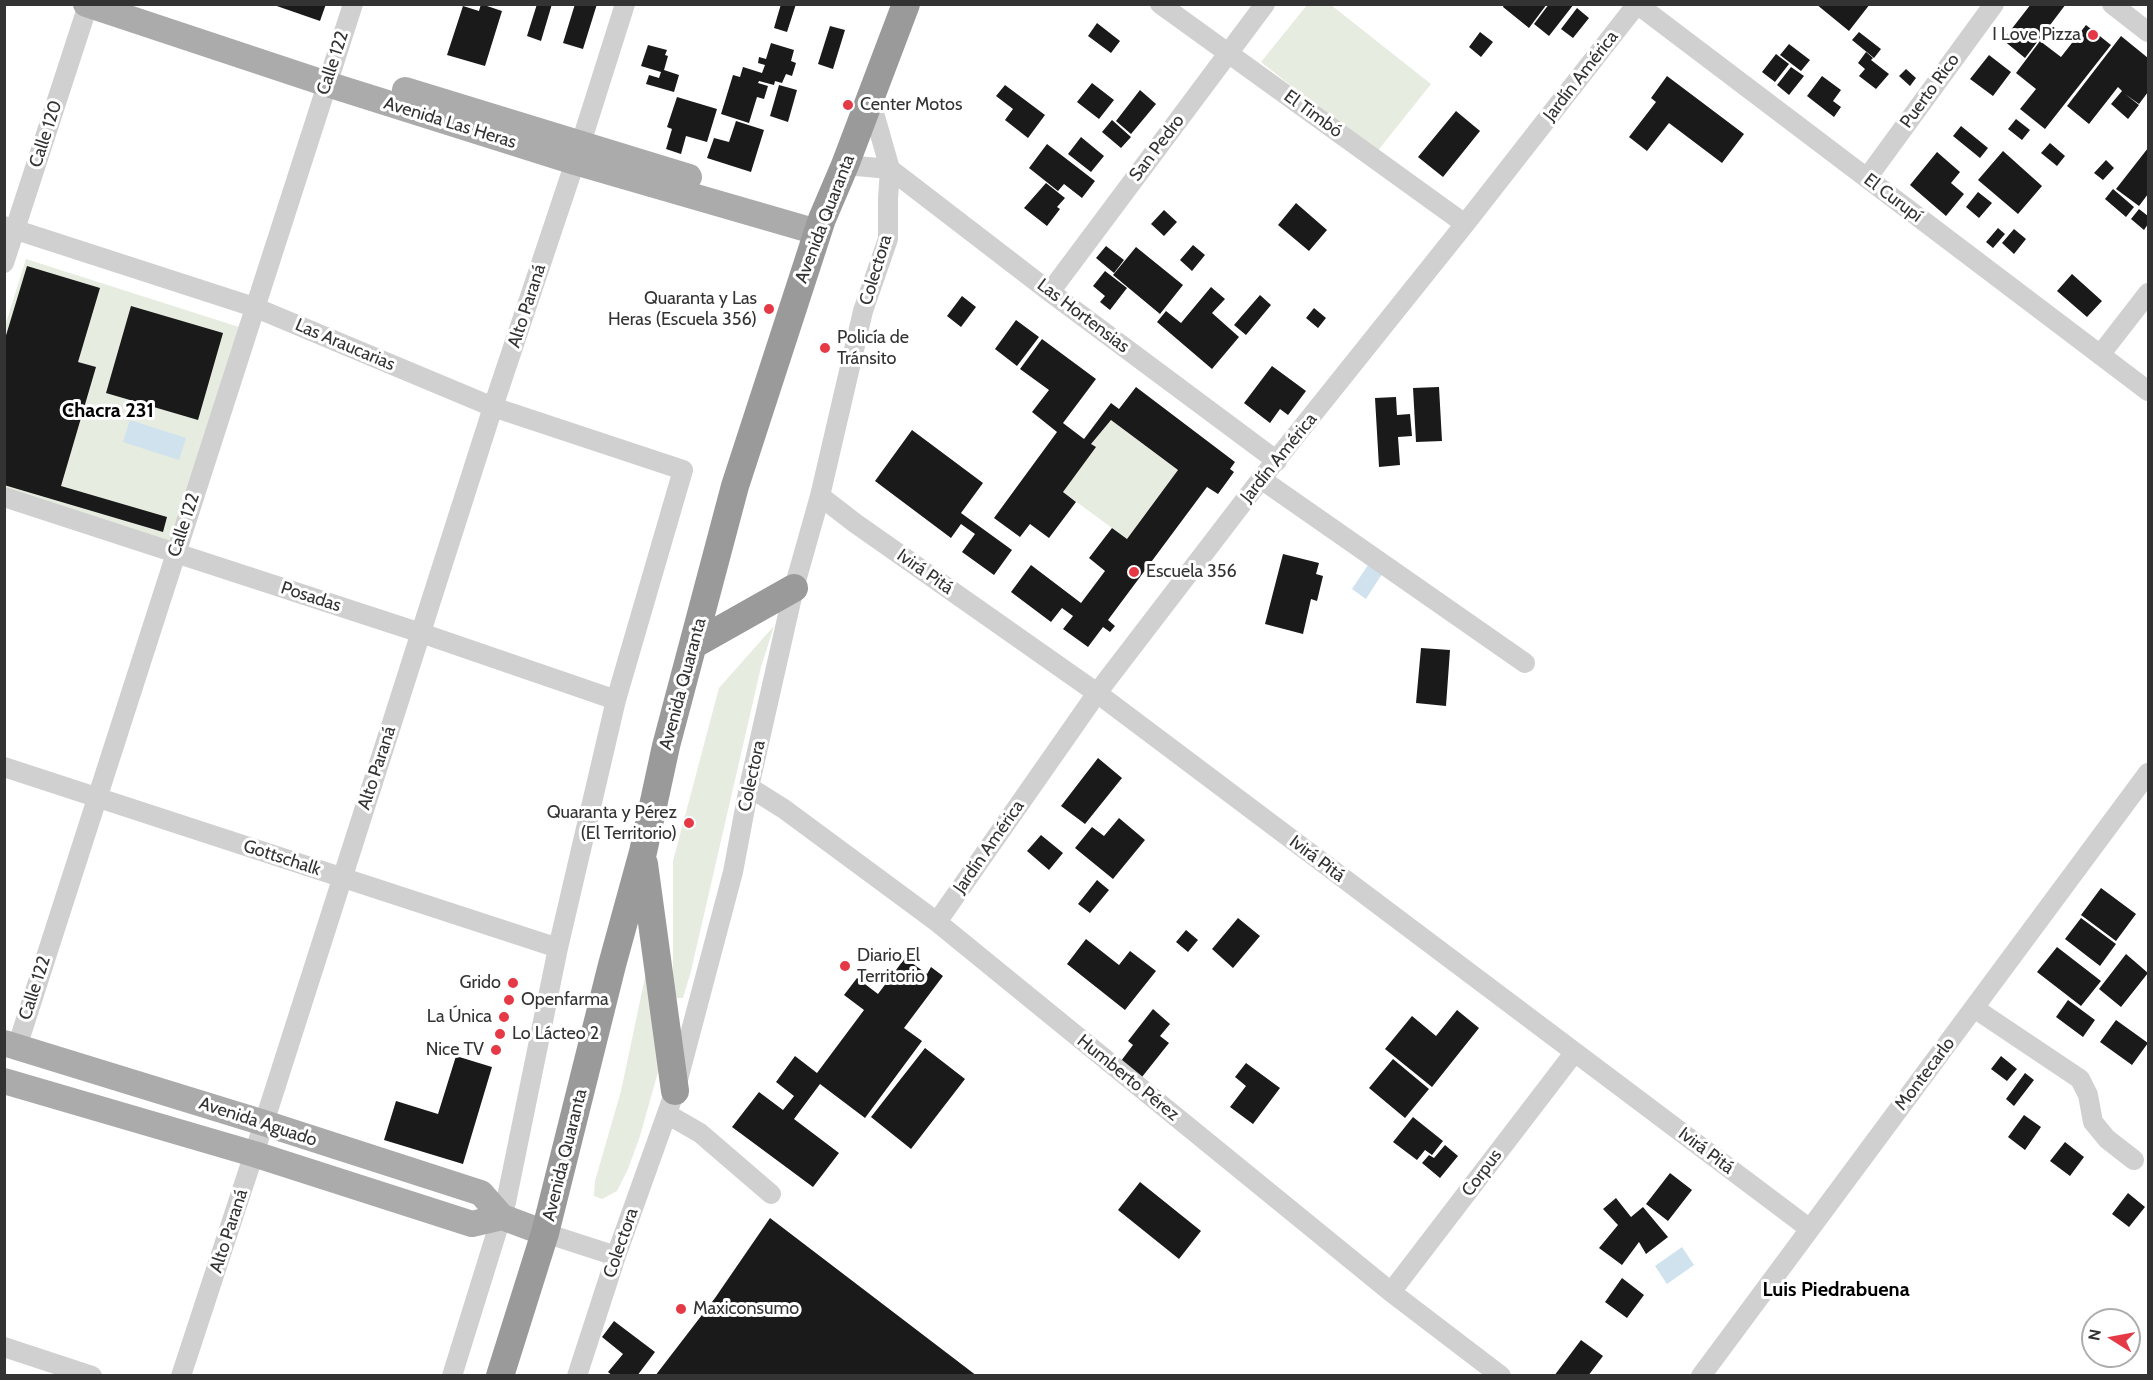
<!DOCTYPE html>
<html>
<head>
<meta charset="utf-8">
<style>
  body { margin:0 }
  #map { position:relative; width:2153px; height:1380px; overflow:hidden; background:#fff; font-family:Cabin,sans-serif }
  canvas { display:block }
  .frame { position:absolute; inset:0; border:6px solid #333; pointer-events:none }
  .north { position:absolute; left:2081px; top:1308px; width:60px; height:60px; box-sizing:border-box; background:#fff; border:2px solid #adadad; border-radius:50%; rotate:281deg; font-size:16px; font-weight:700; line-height:24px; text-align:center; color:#333 }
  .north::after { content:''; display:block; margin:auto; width:21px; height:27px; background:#e63946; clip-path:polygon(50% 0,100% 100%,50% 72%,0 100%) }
</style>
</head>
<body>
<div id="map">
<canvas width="2153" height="1380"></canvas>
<div class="frame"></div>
<div class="north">N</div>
</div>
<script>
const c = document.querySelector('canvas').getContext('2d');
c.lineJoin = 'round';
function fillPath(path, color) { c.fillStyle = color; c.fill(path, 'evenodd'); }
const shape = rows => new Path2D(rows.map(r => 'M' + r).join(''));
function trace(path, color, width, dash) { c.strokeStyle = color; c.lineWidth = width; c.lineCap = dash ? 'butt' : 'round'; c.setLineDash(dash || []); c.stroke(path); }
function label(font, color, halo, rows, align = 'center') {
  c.font = font + ' Cabin,sans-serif'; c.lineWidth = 6; c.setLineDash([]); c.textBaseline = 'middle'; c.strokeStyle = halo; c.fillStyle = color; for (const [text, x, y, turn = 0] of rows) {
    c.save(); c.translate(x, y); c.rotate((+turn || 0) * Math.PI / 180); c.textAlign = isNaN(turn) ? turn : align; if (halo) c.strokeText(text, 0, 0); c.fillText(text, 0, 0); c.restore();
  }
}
fillPath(shape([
  [1307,5,1331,5,1431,84,1376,153,1261,62],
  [26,259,239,327,171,542,5,489,5,326],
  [1111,420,1178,470,1127,539,1063,492,1095,447,1091,444],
  [774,626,761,667,691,971,683,998,673,998,673,861,719,688],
  [648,963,660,1065,640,1136,628,1169,617,1191,602,1199,594,1196,595,1181,621,1091]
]), '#e6ecdf');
fillPath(shape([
  [130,420,186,438,179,460,123,442],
  [1368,565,1382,574,1366,599,1352,589],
  [1682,1247,1694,1265,1667,1284,1655,1266]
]), '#cfe2ee');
fillPath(shape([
  [271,4,326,4,320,21],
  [481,4,502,11,485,66,447,55,463,6,479,11],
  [537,4,552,4,541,41,527,36],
  [575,4,597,4,583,49,563,43],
  [781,4,796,4,787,32,774,28],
  [1504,4,1547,4,1529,28,1503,7],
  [1549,4,1574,4,1549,36,1534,24],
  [1816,4,1870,4,1849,31],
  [2031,4,2066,4,2025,58,2003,40],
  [1577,8,1589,18,1573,38,1561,29],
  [1097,23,1120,41,1111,53,1088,36],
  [2086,25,2111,45,2045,129,2020,109,2036,89,2016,73,2040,41,2061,57],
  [830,26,845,30,833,69,818,64],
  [1480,32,1493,42,1481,57,1469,47],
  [1859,32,1881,49,1874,58,1852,40],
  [2121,36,2148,58,2148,92,2139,104,2125,94,2139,105,2128,119,2111,104,2122,91,2118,87,2089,124,2067,106],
  [771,43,794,50,791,61,796,63,792,76,786,74,782,83,775,81,774,85,759,81,758,83,768,86,764,99,757,97,749,123,721,114,733,75,740,77,743,67,762,73,765,65,758,63,759,57,766,59],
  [1789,44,1810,60,1801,71,1780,55],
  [648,45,667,50,665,55,668,56,664,70,679,75,674,92,646,84,649,75,659,78,661,72,641,66],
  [1866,52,1873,58,1871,60,1889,74,1876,89,1859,76,1865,69,1858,63],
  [1776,54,1789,64,1775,82,1762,72],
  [1989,55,2011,72,1993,96,1970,79],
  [1791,67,1804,76,1789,95,1777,85],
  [1906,69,1916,78,1910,86,1899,76],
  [1667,76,1744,134,1722,163,1669,123,1647,151,1629,137,1656,102,1651,98],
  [1822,76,1841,90,1833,101,1841,107,1834,117,1807,96],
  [1092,83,1114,100,1099,119,1077,102],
  [779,85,797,90,788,122,770,116],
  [1005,85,1045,115,1028,138,1005,120,1013,109,996,96],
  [1140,90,1156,104,1131,134,1116,121],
  [677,97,717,109,707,142,686,136,681,154,666,149,672,129,667,127],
  [1456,111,1480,131,1443,177,1418,157],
  [2016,119,2030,130,2022,140,2008,129],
  [1112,120,1131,137,1121,148,1102,132],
  [736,121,764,130,751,172,707,158,714,138,729,142],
  [1961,126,1988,148,1980,158,1953,136],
  [1081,137,1104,156,1091,172,1068,154],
  [2050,143,2065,156,2057,166,2041,153],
  [1047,144,1095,181,1082,198,1064,184,1058,191,1029,168],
  [2148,148,2148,194,2139,206,2116,189],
  [2003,151,2042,186,2018,214,1978,180],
  [1937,152,1960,172,1951,183,1964,194,1946,216,1910,185],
  [2106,160,2114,168,2103,180,2094,173],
  [1046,183,1065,198,1057,207,1060,209,1047,226,1024,208],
  [2113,189,2134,207,2126,217,2105,199],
  [1978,192,1992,203,1979,218,1966,207],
  [1296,203,1327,230,1309,251,1278,225],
  [2139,209,2148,216,2148,224,2144,230,2131,219],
  [1164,210,1177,222,1164,236,1151,224],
  [1998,228,2005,234,1993,248,1986,242],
  [2014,229,2026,239,2014,254,2002,243],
  [1193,245,1205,255,1192,271,1180,260],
  [1106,246,1124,260,1114,273,1096,258],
  [1136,247,1183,285,1160,314,1113,275],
  [27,266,100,288,78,362,96,367,61,486,167,517,163,532,4,485,4,342],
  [1105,271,1127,288,1110,310,1100,302,1105,296,1093,286],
  [2072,274,2102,301,2087,317,2057,291],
  [1211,287,1225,299,1212,313,1239,337,1212,369,1157,322,1166,311,1181,323],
  [1260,295,1271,305,1246,335,1234,325],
  [962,296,976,307,961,327,947,316],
  [131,306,223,333,198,420,106,393],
  [1314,308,1326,318,1318,328,1306,318],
  [1016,320,1039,337,1017,366,995,349],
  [1042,339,1096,379,1063,423,1084,439,1111,403,1119,409,1136,387,1235,462,1230,469,1234,472,1218,494,1207,487,1108,620,1115,626,1110,632,1103,627,1088,647,1063,629,1073,616,1062,608,1051,622,1011,592,1031,565,1081,603,1105,571,1089,558,1112,528,1127,539,1178,470,1111,420,1091,444,1096,447,1063,492,1076,502,1049,538,1030,524,1020,537,994,518,1057,432,1032,412,1049,390,1020,369],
  [1272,366,1306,391,1288,415,1280,409,1270,423,1244,403],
  [1439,387,1442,441,1416,442,1413,388],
  [1396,397,1397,415,1410,414,1412,436,1398,437,1400,465,1379,467,1375,398],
  [912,430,983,483,961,513,1012,550,994,575,962,552,975,534,961,524,951,538,875,481],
  [1283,554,1319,563,1316,574,1323,576,1317,601,1311,599,1303,634,1265,624],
  [1421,648,1450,650,1446,706,1416,703],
  [1098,758,1122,778,1085,824,1061,806],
  [1119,818,1145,840,1113,879,1075,848,1092,827,1104,836],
  [1041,835,1063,853,1049,870,1027,851],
  [1097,880,1109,890,1090,913,1078,904],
  [2101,888,2136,914,2116,941,2081,915],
  [1238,918,1260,936,1233,968,1212,949],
  [2081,918,2116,944,2100,966,2065,939],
  [1186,930,1198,940,1188,952,1176,942],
  [1086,939,1119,965,1130,951,1156,971,1125,1010,1067,964],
  [2057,947,2101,981,2081,1006,2037,972],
  [2126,954,2148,973,2121,1007,2099,989],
  [905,958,927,974,931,967,943,976,904,1028,922,1041,865,1118,820,1084,794,1119,839,1153,813,1187,732,1127,759,1092,783,1110,794,1096,776,1082,795,1056,817,1073,864,1010,844,995,857,978,878,994],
  [2068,1000,2095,1020,2083,1037,2056,1017],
  [1153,1009,1170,1024,1160,1036,1169,1043,1142,1077,1121,1061,1133,1045,1128,1041],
  [1457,1010,1479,1028,1432,1087,1385,1049,1412,1016,1436,1036],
  [2116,1020,2148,1043,2132,1065,2100,1042],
  [925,1048,965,1079,911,1149,871,1117],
  [456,1056,492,1067,463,1164,384,1140,396,1101,438,1114],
  [2001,1056,2017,1069,2007,1081,1991,1069],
  [1393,1059,1429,1089,1405,1118,1369,1088],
  [1246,1063,1280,1088,1253,1124,1230,1107,1246,1086,1235,1077],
  [2025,1073,2034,1080,2014,1106,2006,1099],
  [2024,1115,2041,1127,2025,1150,2008,1137],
  [1413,1117,1443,1141,1432,1155,1425,1150,1417,1160,1393,1142],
  [2065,1142,2084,1157,2070,1176,2050,1161],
  [1445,1145,1458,1156,1440,1178,1422,1163,1429,1155,1434,1158],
  [1670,1173,1692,1190,1668,1221,1646,1204],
  [1140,1182,1201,1231,1179,1259,1118,1210],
  [2128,1193,2145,1207,2129,1227,2112,1214],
  [1616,1198,1631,1217,1643,1207,1668,1237,1646,1254,1639,1242,1622,1265,1599,1248,1618,1225,1603,1209],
  [770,1218,977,1376,655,1376,715,1298],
  [1622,1278,1644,1295,1627,1318,1605,1302],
  [614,1321,655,1352,637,1376,613,1376,608,1372,623,1354,602,1337],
  [1581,1340,1603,1356,1588,1376,1554,1376]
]), '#1a1a1a');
trace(shape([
  [1160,4,1465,224],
  [1637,4,2148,391],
  [2112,4,2148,32],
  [581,143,625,4],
  [845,165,890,169,1050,292,1277,461],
  [1867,178,1994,4],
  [4,226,254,307,493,407,683,470,616,700,558,948,506,1202,452,1376],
  [4,263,88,5],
  [1050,292,1265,4],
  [2100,355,2148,293],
  [1261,479,1525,663],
  [820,496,855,523,1097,693,1810,1229],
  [4,497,421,633,616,700],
  [4,767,558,948],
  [749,787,784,809,937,922,1391,1292,1501,1376],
  [937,922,1097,693,1261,479,1465,224,1637,4],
  [1974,1008,2080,1079,2088,1095,2093,1122,2107,1139,2134,1160],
  [17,1047,353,4],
  [667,1114,700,1133,771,1194],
  [545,1233,616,1256],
  [1391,1292,1574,1053],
  [4,1347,92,1376],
  [181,1376,264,1123,493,407,575,162],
  [577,1376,616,1256,675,1091,733,872,749,787,794,588,820,496,863,311,888,239,888,199,890,169,870,99],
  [1701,1376,2148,773]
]), '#d0d0d0', 20);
trace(shape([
  [86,4,327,84,575,162,817,232],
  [405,90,689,177],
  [4,1043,264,1123,481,1193,502,1217,545,1233],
  [4,1081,254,1154,472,1224,502,1217]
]), '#ababab', 26);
trace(shape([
  [693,645,794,588],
  [644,864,675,1091],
  [500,1376,545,1233,612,965,643,852,666,746,735,486,822,219,845,165,906,4]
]), '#9a9a9a', 28);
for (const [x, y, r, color] of [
  [2093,35,6,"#e63946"],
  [848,105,6,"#e63946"],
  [769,309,6,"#e63946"],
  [825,348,6,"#e63946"],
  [1134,572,6,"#e63946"],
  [689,823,6,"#e63946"],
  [845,966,6,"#e63946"],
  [513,983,6,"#e63946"],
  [509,1000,6,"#e63946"],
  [504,1017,6,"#e63946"],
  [500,1034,6,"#e63946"],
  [496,1050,6,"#e63946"],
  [681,1309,6,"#e63946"]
]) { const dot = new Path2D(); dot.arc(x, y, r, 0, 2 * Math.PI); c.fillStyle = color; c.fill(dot); trace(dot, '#fff', 2); }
label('18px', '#333', '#fff', [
  ["I Love Pizza",2081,35,"right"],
  ["Center Motos",860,105],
  ["Quaranta y Las",757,299,"right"],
  ["Heras (Escuela 356)",757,320,"right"],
  ["Policía de",837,338],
  ["Tránsito",837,359],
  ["Escuela 356",1146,572],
  ["Quaranta y Pérez",677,813,"right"],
  ["(El Territorio)",677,834,"right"],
  ["Diario El",857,956],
  ["Territorio",857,977],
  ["Grido",501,983,"right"],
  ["Openfarma",521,1000],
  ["La Única",492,1017,"right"],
  ["Lo Lácteo 2",512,1034],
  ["Nice TV",484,1050,"right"],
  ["Maxiconsumo",693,1309]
], 'left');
label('18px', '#333', '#fff', [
  ["Calle 122",333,63,-72],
  ["Jardín América",1581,76,-52],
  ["Puerto Rico",1930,91,-54],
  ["El Timbó",1313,114,36],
  ["Avenida Las Heras",450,123,17],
  ["Calle 120",46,134,-72],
  ["San Pedro",1157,148,-53],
  ["El Curupí",1893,198,37],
  ["Avenida Quaranta",825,219,-69],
  ["Colectora",876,270,-73],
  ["Alto Paraná",527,306,-72],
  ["Las Hortensias",1083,316,37],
  ["Las Araucarias",345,345,23],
  ["Jardín América",1279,458,-51],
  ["Calle 122",184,525,-72],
  ["Ivirá Pitá",925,572,35],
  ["Posadas",311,597,18],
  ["Avenida Quaranta",683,684,-75],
  ["Alto Paraná",377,768,-72],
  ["Colectora",752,776,-78],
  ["Jardín América",989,847,-55],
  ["Gottschalk",282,858,18],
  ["Ivirá Pitá",1317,859,37],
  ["Calle 122",35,988,-72],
  ["Montecarlo",1925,1074,-53],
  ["Humberto Pérez",1128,1078,39],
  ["Avenida Aguado",258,1122,18],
  ["Ivirá Pitá",1706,1151,37],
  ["Avenida Quaranta",565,1155,-76],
  ["Corpus",1482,1173,-53],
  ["Alto Paraná",229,1231,-72],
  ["Colectora",621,1243,-71]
]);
label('bold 20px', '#000', '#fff', [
  ["Chacra 231",108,411],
  ["Luis Piedrabuena",1836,1290]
]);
</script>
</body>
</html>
